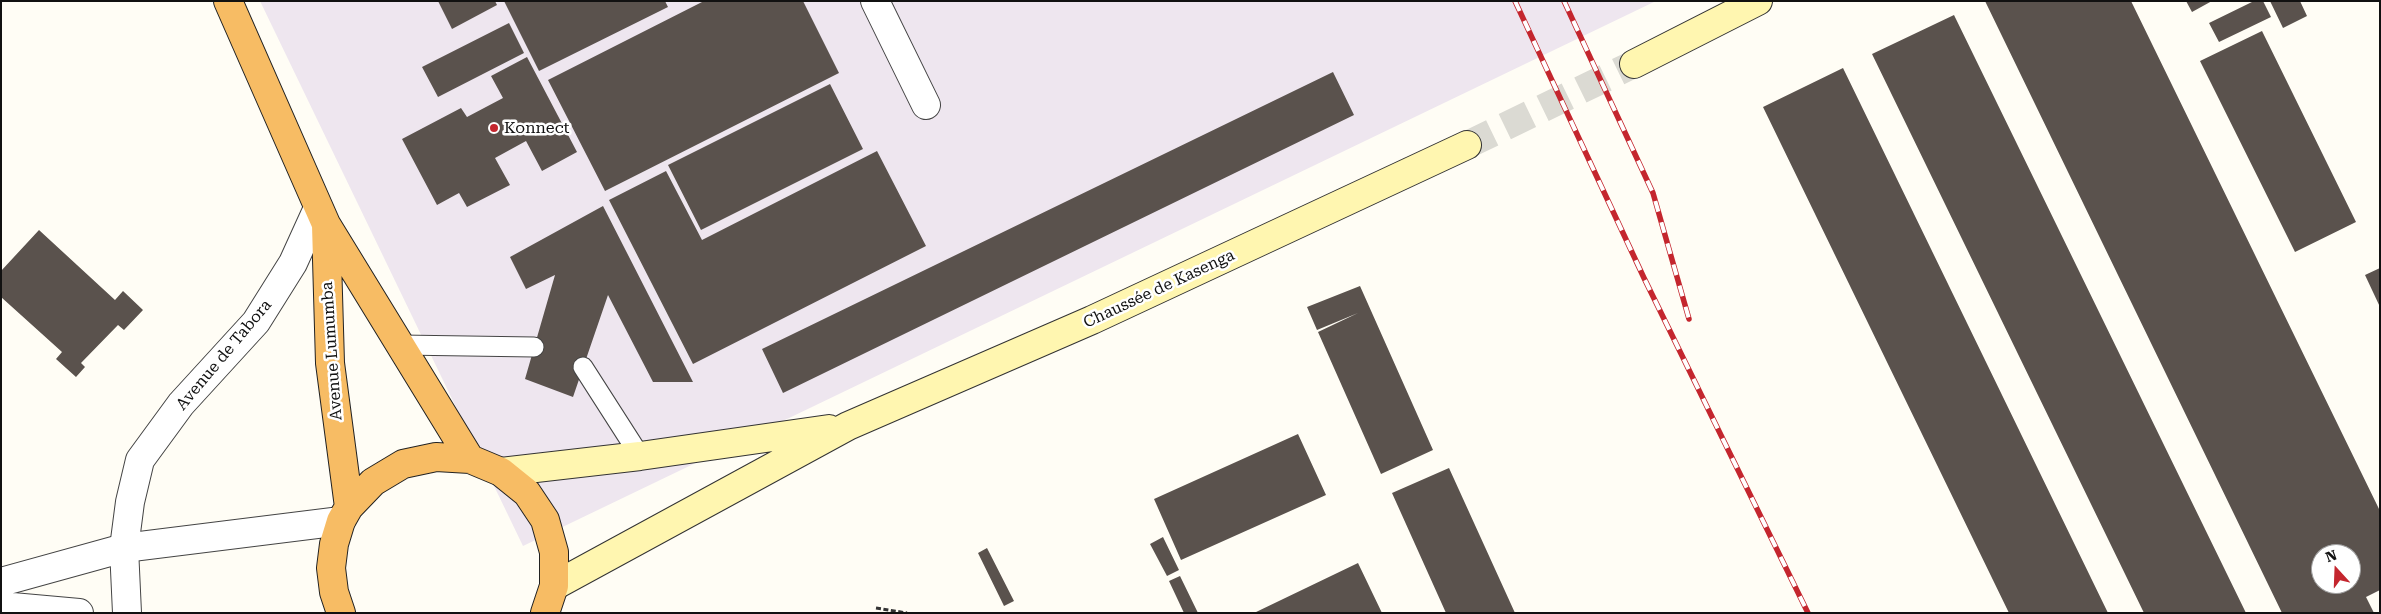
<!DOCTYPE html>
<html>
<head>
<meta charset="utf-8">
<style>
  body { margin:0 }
  #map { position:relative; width:2381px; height:614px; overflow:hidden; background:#fffdf5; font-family:"Roboto Serif",serif }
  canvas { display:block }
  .frame { position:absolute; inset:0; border:2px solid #111; pointer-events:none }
  .north { position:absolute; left:2311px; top:544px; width:50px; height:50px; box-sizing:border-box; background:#fff; border:1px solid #a0a0a0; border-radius:50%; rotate:340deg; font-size:14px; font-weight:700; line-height:20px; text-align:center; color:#111 }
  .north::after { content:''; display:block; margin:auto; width:18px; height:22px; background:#c4262e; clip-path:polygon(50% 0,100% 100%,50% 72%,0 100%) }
</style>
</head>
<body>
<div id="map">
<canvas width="2381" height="614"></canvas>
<div class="frame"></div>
<div class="north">N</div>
</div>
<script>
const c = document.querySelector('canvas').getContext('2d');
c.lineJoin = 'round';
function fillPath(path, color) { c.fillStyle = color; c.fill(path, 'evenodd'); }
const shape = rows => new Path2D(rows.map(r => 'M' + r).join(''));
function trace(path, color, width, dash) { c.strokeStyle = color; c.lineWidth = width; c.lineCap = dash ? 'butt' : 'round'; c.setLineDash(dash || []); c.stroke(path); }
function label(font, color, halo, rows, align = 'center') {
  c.font = font + ' "Roboto Serif",serif'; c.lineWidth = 5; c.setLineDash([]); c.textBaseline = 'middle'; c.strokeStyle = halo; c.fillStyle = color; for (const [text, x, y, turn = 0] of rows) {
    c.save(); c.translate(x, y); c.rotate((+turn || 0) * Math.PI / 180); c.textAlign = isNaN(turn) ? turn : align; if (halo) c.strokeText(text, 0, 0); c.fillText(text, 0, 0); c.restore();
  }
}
fillPath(shape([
  [260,1,1656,1,523,546]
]), '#eee6ef');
fillPath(shape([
  [438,1,495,1,497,5,452,29],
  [504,1,665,1,668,7,539,71],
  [704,1,803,1,839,73,605,191,548,80],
  [1985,1,2131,1,2380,511,2380,590,2366,597,2374,613,2282,613],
  [2321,554,2351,554,2351,584,2321,584],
  [2186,1,2212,1,2192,12],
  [2254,1,2263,1,2271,17,2219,42,2209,23],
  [2270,1,2300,1,2307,16,2283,28],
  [1954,15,2246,613,2144,613,1872,54],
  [509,23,524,53,438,97,422,67],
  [2262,31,2356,222,2295,252,2200,61],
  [527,57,577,152,542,171,526,141,495,158,510,185,467,207,459,193,437,205,402,139,461,108,467,117,503,98,491,76],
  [1843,68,2108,613,2009,613,1763,107],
  [1333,72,1354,115,783,393,762,349],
  [830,84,863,149,701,230,668,165],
  [877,151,926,246,693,364,609,200,666,171,702,240],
  [603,206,693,382,653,382,608,295,573,397,525,379,555,275,526,289,510,257],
  [39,230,115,300,123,291,143,310,124,330,118,325,81,363,85,367,76,377,56,359,62,352,1,297,1,271],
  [2380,268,2380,307,2365,275],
  [1360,286,1433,450,1381,474,1318,332,1358,313,1317,330,1307,307],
  [1298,434,1326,495,1181,560,1154,499],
  [1449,468,1515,613,1446,613,1392,493],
  [1163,537,1179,570,1167,576,1150,544],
  [987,548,1014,601,1004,606,978,553],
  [1358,563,1382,613,1254,613],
  [1180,576,1198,613,1184,613,1169,581]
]), '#5a524d');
trace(shape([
  [1467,145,1634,64]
]), '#dbdad3', 28, [28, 14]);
const service = shape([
  [401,345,534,347],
  [583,367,640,456]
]);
const minor = shape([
  [875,1,926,105],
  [127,613,124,548,130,502,140,460,181,404,256,322,293,263,318,208]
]);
const tertiary = shape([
  [1,582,124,548,341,521],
  [1,606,79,613]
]);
const secondary = shape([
  [1634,64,1758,1],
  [501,472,640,456,829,429],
  [554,586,848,426,1092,320,1467,145]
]);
const trunk = shape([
  [228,1,326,224,470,459],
  [326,225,330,363,349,507],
  [341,613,334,592,331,568,334,544,341,521,349,507,373,482,403,464,436,457,470,459,501,472,527,493,545,520,554,552,554,586,545,613]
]);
trace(service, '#444', 21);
trace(minor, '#444', 30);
trace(tertiary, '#444', 30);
trace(secondary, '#333', 30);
trace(trunk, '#222', 30);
trace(shape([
  [876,608,907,613]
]), '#333', 3, [5, 2.5]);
trace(service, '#fff', 19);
trace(minor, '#fff', 28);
trace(tertiary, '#fff', 28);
trace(secondary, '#fff6b0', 28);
trace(trunk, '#f7bc64', 28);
const rail = shape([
  [1515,1,1644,278,1808,613],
  [1564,1,1653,193,1689,319]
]);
trace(rail, '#c4262e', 5.5);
trace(rail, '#fff', 4, [11]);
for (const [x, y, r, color] of [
  [494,128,5,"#c4262e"]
]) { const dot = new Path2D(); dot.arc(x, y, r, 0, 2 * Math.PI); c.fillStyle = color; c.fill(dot); trace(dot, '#fff', 2); }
label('16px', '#111', '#fff', [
  ["Konnect",504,128]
], 'left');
label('16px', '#111', '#fff', [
  ["Chaussée de Kasenga",1159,289,-25],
  ["Avenue Lumumba",332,351,-94],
  ["Avenue de Tabora",224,355,-50]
]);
</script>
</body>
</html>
